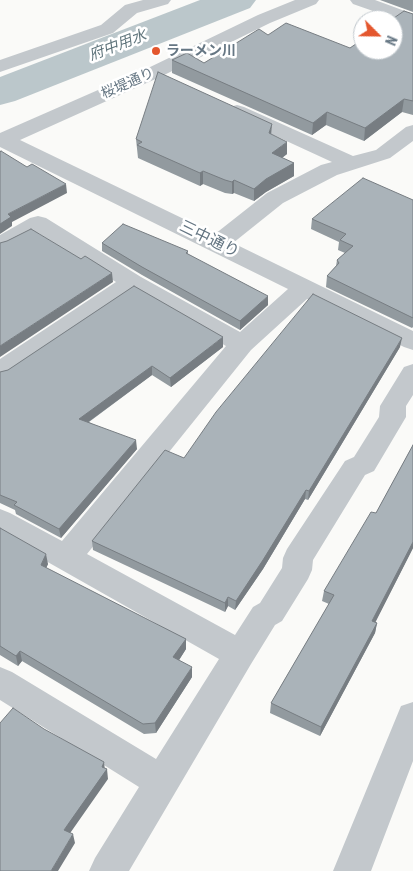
<!DOCTYPE html>
<html>
<head>
<meta charset="utf-8">
<style>
  body { margin:0 }
  #map { position:relative; width:413px; height:871px; overflow:hidden; background:#fafaf8; font-family:"Roboto Condensed",sans-serif }
  canvas { display:block }
  .north { position:absolute; left:353px; top:10px; width:50px; height:50px; box-sizing:border-box; background:#fff; border:1px solid #c1c8cd; border-radius:50%; rotate:113deg; font-size:14px; font-weight:700; line-height:20px; text-align:center; color:#657683 }
  .north::after { content:''; display:block; margin:auto; width:18px; height:22px; background:#e4572e; clip-path:polygon(50% 0,100% 100%,50% 72%,0 100%) }
</style>
</head>
<body>
<div id="map">
<canvas width="413" height="871"></canvas>
<div class="north">N</div>
</div>
<script>
const c = document.querySelector('canvas').getContext('2d');
c.lineJoin = 'round';
const shape = rows => new Path2D(rows.map(r => 'M' + r).join(''));
function fillPath(path, color) { c.fillStyle = color; c.fill(path, 'evenodd'); }
function trace(path, color, width, dash) { c.strokeStyle = color; c.lineWidth = width; c.lineCap = dash ? 'butt' : 'round'; c.setLineDash(dash || []); c.stroke(path); }
function label(font, color, halo, rows, align = 'center') {
  c.font = font + ' "Roboto Condensed","Noto Sans JP",sans-serif'; c.lineWidth = 5; c.setLineDash([]); c.textBaseline = 'middle'; c.strokeStyle = halo; c.fillStyle = color; for (const [text, x, y, turn = 0] of rows) {
    c.save(); c.translate(x, y); c.rotate((+turn || 0) * Math.PI / 180); c.textAlign = isNaN(turn) ? turn : align; if (halo) c.strokeText(text, 0, 0); c.fillText(text, 0, 0); c.restore();
  }
}
fillPath(shape([
  [200,0,256,0,250,8,15,101,0,105,0,77,200,0]
]), '#bbc7cb');
fillPath(shape([
  [143,0,171,0,168,4,137,13,113,33,0,72,0,60,101,25,125,5,143,0],
  [295,0,319,0,316,4,270,23,160,77,20,140,215,234,267,193,321,165,332,162,230,115,227,111,230,107,237,105,244,107,353,156,376,150,406,127,413,125,413,141,390,158,337,175,283,203,233,243,413,331,413,350,404,347,307,299,251,350,87,554,235,635,253,607,260,603,282,568,283,558,287,549,345,461,354,457,379,417,380,406,404,367,413,364,413,395,406,406,406,417,374,471,365,475,313,560,312,570,308,579,282,621,275,625,251,664,129,871,89,871,95,858,139,787,0,700,0,667,12,672,156,759,219,659,0,535,0,509,10,513,62,541,226,346,134,293,9,378,0,381,0,359,116,282,38,233,8,249,0,251,0,235,30,218,38,216,46,218,141,277,240,332,288,289,0,147,0,133,146,69,258,15,295,0],
  [350,0,375,0,413,14,413,25,353,4,350,0],
  [413,702,413,761,371,871,333,871,401,706,413,702]
]), '#c3c8cc');
fillPath(shape([
  [380,0,413,0,413,12],
  [413,14,413,115,402,112,364,141,326,125,312,135,172,73,172,60,204,63,268,35,350,48],
  [271,134,287,154,282,158,294,163,294,176,266,192,254,201,234,193,232,194,225,193,203,184,200,186,138,158,136,139],
  [413,200,413,327,412,328,326,287,327,276,336,266,337,260,345,253,338,250,339,242,311,229,312,219],
  [102,243,188,251,188,254,268,305,240,330,142,275,102,251],
  [223,347,171,387,152,375,89,422,137,449,61,538,16,514,15,510,0,503,0,372],
  [400,347,308,500,305,499,263,569,235,610,228,606,225,612,93,550,92,541,184,458],
  [413,445,413,548,375,622,377,623,375,633,320,736,270,713,271,703,329,604,322,601,324,591,376,513],
  [0,528,48,564,46,568,186,639,186,649,179,660,192,677,156,733,144,734,22,661,18,666,0,655]
]), '#929a9f');
fillPath(shape([
  [404,99,402,112,364,141,365,128],
  [327,112,326,125,312,135,313,123],
  [272,124,271,136,269,133],
  [287,142,287,154,271,166,272,153],
  [294,163,294,176,266,192,254,201,254,189,266,179],
  [203,171,203,184,200,186,200,173],
  [234,180,234,193,232,194,232,182],
  [66,184,67,193,12,222,12,226,0,234,0,224,8,214],
  [112,273,113,282,0,357,0,346],
  [268,296,268,305,240,330,240,321],
  [223,337,223,347,171,387,170,378],
  [402,338,400,347,308,500,309,491],
  [152,366,152,375,80,428,79,419],
  [136,440,137,449,61,538,59,529],
  [306,490,305,499,263,569,235,610,236,601],
  [413,542,413,548,409,556,371,631,372,621],
  [46,554,48,564,43,575,41,565],
  [228,597,228,606,225,612,225,603],
  [377,623,375,633,320,736,321,727],
  [186,639,186,649,174,668,173,657],
  [20,651,22,661,18,666,16,656],
  [192,667,192,677,156,733,155,723],
  [104,762,105,771,107,769,108,779,66,839,64,830],
  [73,834,75,843,58,871,51,871]
]), '#777d82');
const building = shape([
  [404,11,413,14,413,101,404,99,365,128,327,112,313,123,172,60,187,53,204,63,259,29,268,35,286,23,350,48,363,39,363,50,393,50,393,20,391,20,404,11],
  [158,72,272,124,269,133,287,142,272,153,294,163,266,179,254,189,234,180,232,182,225,180,203,171,200,173,137,145,142,142,136,139,158,72],
  [1,151,27,167,32,164,66,184,8,214,11,217,0,224,0,152,1,151],
  [363,178,413,200,413,318,327,276,339,263,337,260,353,246,340,240,346,234,312,219,363,178],
  [123,224,188,251,186,253,268,296,240,321,142,267,102,243,123,224],
  [31,229,81,259,85,256,112,273,0,346,0,243,7,241,31,229],
  [134,286,223,337,170,378,152,366,79,419,136,440,59,529,14,505,17,502,0,495,0,372,8,370,134,286],
  [313,294,402,338,309,491,306,490,263,560,236,601,228,597,225,603,92,541,165,450,184,458,216,412,313,294],
  [413,445,413,542,372,621,377,623,321,727,271,703,334,595,324,591,371,512,376,513,413,445],
  [0,528,46,554,41,565,186,639,173,657,192,667,155,723,143,724,20,651,16,656,0,646,0,528],
  [13,708,44,729,104,762,102,767,107,769,64,830,73,834,51,871,0,871,0,723,13,708]
]);
fillPath(building, '#aab3b9');
trace(building, '#777d82', 1);
for (const [x, y, r, color] of [
  [156,51,5,"#e4572e"]
]) { const dot = new Path2D(); dot.arc(x, y, r, 0, 2 * Math.PI); c.fillStyle = color; c.fill(dot); trace(dot, '#fff', 2); }
label('bold 14px', '#657683', '#fff', [
  ["ラーメン川",166,51]
], 'left');
label('14px', '#657683', '#fff', [
  ["桜堤通り",128,84,-24]
]);
label('italic 15px', '#60757c', '#fff', [
  ["府中用水",118,46,-21]
]);
label('16px', '#657683', '#fff', [
  ["三中通り",209,240,26]
]);
</script>
</body>
</html>
